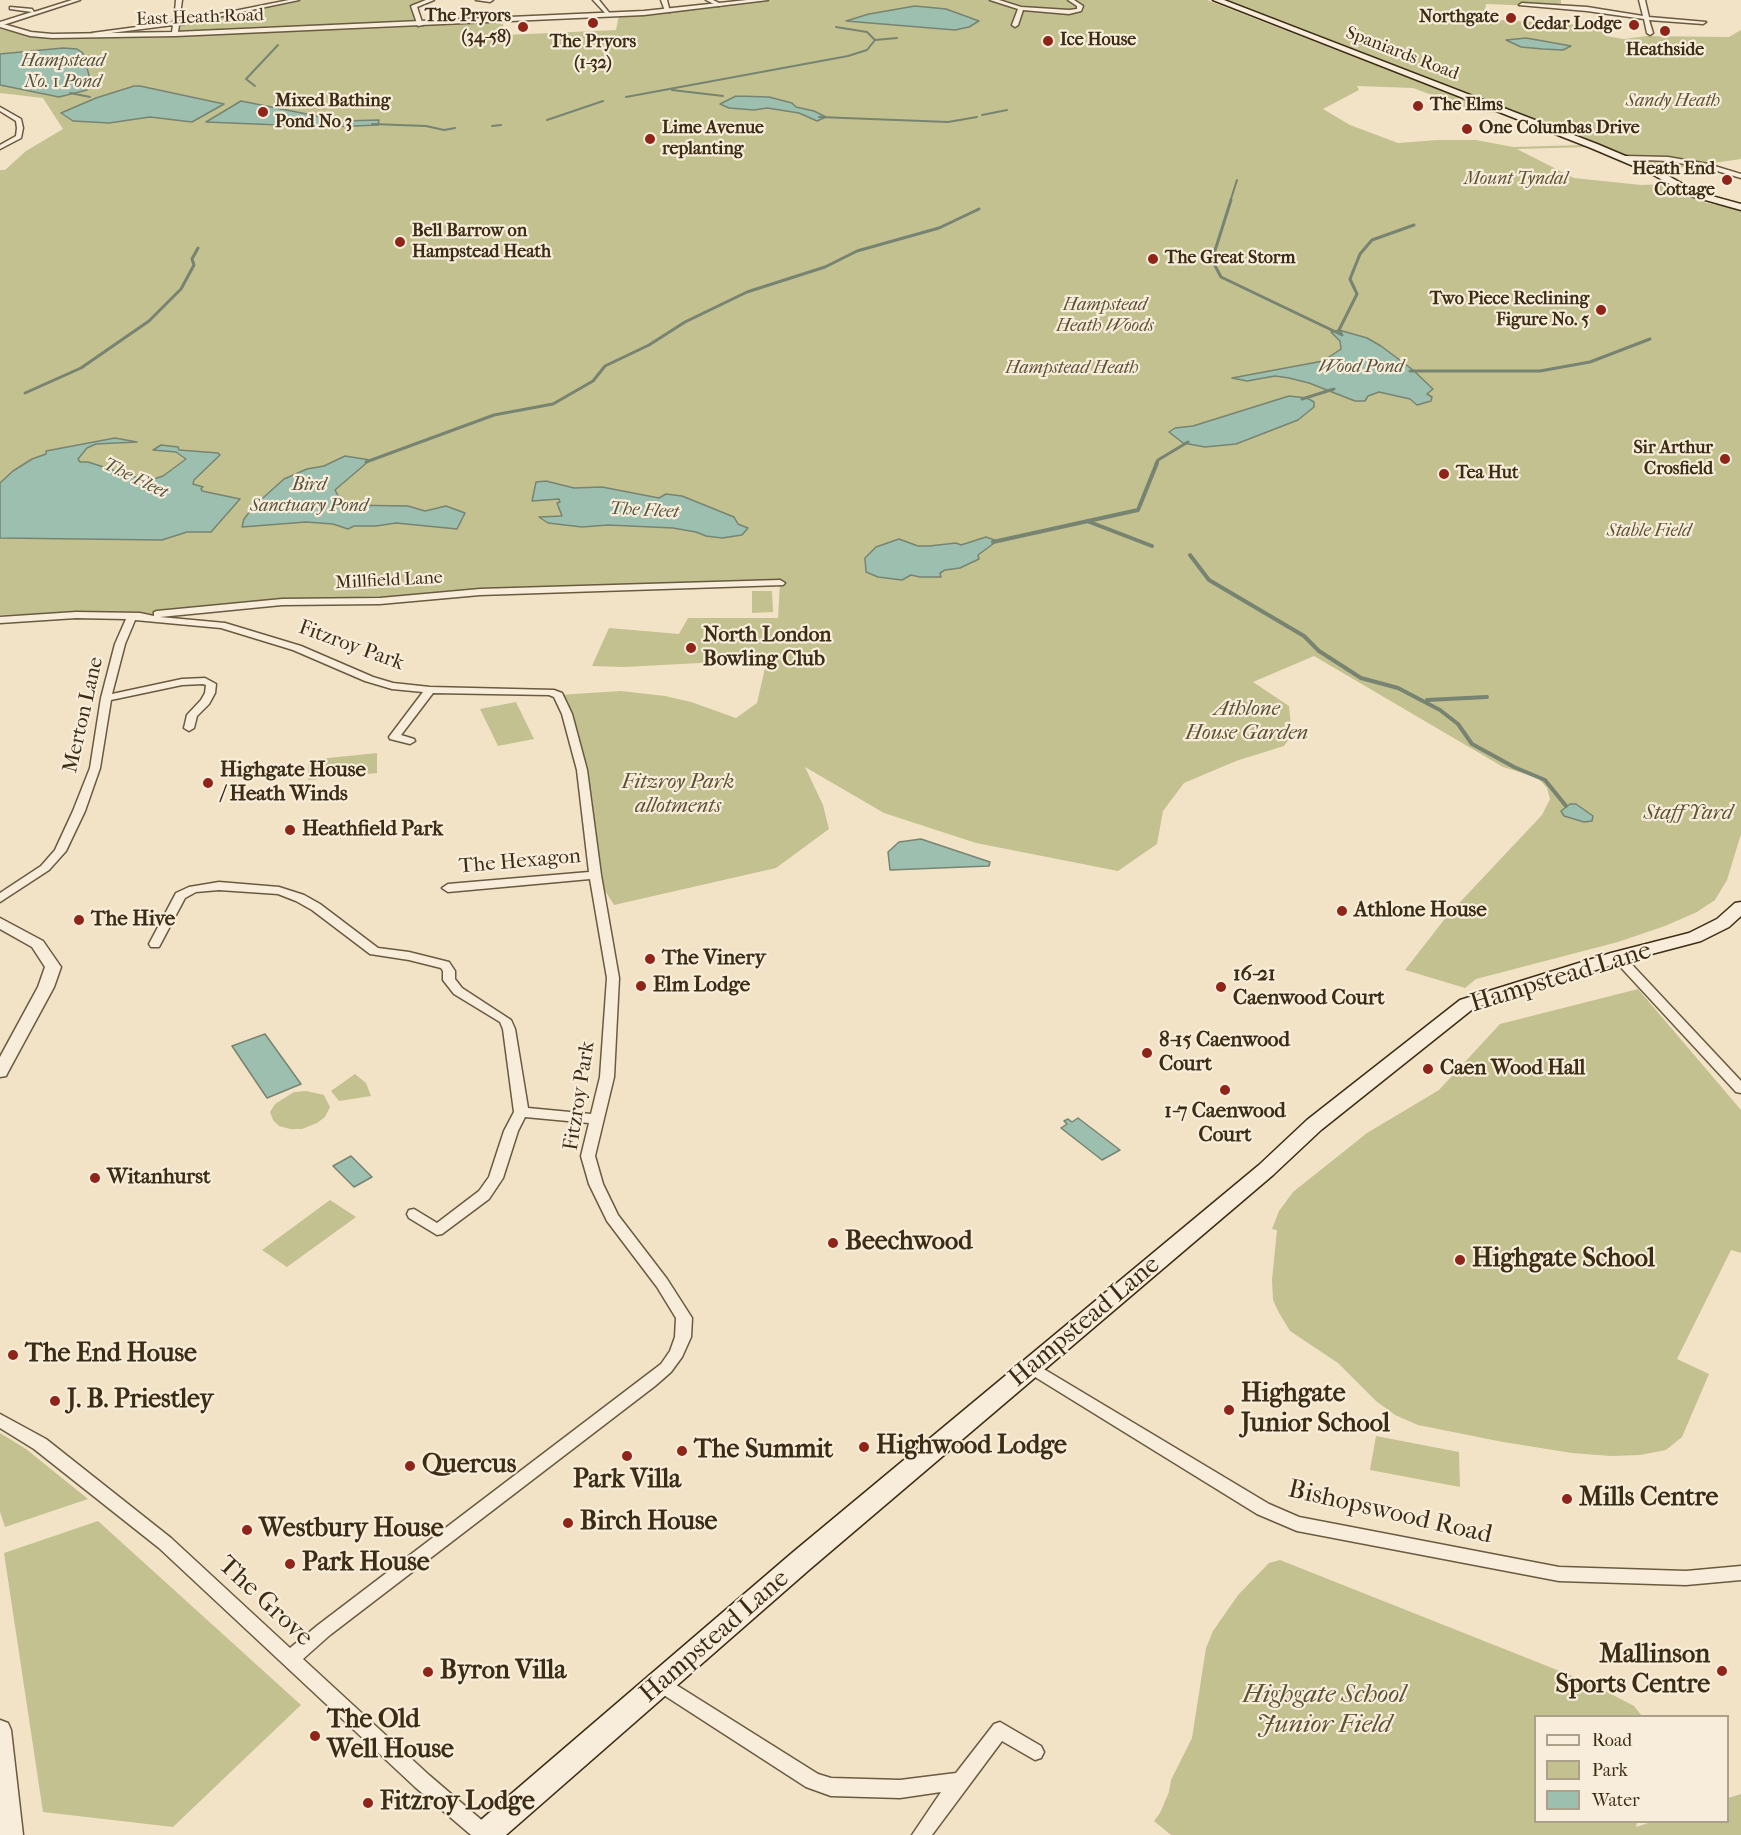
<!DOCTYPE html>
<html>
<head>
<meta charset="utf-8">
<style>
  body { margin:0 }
  #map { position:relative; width:1741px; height:1835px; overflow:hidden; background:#f3e3c6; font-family:"IM FELL French Canon",serif }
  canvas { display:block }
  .legend { position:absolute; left:1534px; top:1715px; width:195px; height:108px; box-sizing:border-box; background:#f7edda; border:2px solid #ada08b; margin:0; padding:8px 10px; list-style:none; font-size:18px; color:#3d2c14 }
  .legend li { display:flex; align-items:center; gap:12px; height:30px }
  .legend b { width:30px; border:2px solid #ada08b }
</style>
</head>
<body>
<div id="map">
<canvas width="1741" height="1835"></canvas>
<ul class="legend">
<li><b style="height:8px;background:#f7edda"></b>Road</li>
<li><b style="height:16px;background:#c3c190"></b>Park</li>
<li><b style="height:16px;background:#9dbfaf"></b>Water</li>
</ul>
</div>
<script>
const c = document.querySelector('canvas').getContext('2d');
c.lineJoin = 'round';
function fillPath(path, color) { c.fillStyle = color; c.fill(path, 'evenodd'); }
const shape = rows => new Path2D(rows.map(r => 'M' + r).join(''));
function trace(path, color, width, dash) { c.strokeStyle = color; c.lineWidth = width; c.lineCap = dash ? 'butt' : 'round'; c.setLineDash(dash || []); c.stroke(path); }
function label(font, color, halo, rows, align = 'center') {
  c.font = font + ' "IM FELL French Canon",serif'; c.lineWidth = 4.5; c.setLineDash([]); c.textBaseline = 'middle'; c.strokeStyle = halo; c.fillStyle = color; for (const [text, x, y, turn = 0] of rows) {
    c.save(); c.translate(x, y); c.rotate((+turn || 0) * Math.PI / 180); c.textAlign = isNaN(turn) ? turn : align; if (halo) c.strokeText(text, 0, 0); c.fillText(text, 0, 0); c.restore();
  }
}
fillPath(shape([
  [296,0,430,0,414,6,420,25,502,20,505,35,616,30,619,15,671,12,773,0,1207,0,1499,113,1478,112,1413,88,1357,86,1359,90,1323,109,1350,125,1398,143,1437,140,1476,140,1513,147,1583,145,1589,147,1517,149,1574,178,1641,185,1670,184,1706,203,1741,209,1741,834,1727,880,1715,900,1697,912,1665,926,1618,942,1476,979,1465,988,1405,970,1447,916,1542,815,1550,799,1547,788,1538,778,1503,767,1314,656,1253,682,1289,706,1292,735,1284,746,1236,761,1184,783,1163,811,1157,844,1118,871,976,843,884,813,805,767,823,805,829,829,776,868,614,905,595,875,582,770,558,695,621,691,665,696,691,702,736,718,757,703,765,668,777,659,624,667,592,666,609,628,679,634,688,618,778,618,780,583,534,590,380,601,329,600,132,617,77,613,0,615,0,170,5,170,26,151,63,129,43,98,0,93,0,27,26,35,172,35,176,24],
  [1222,0,1561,0,1561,7,1486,4,1484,19,1599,26,1606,36,1624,39,1647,36,1729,37,1741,30,1741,159,1663,170],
  [752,591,772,591,773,612,752,613],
  [516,702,534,739,498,746,480,709],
  [377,753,377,773,308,780,309,760],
  [1638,989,1741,1110,1741,1253,1731,1250,1677,1359,1709,1374,1682,1437,1666,1450,1640,1455,1611,1456,1572,1453,1503,1442,1418,1425,1395,1415,1376,1401,1338,1363,1290,1331,1279,1313,1273,1300,1272,1280,1277,1230,1272,1229,1279,1211,1293,1192,1367,1133,1439,1090,1500,1024],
  [355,1074,366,1083,371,1096,339,1101,331,1091],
  [306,1091,324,1095,330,1107,325,1117,317,1123,302,1129,290,1129,279,1126,273,1120,270,1112,275,1104,294,1092],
  [330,1200,356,1217,287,1267,262,1250],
  [0,1433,26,1449,88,1499,5,1527,0,1512],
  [1376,1436,1459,1452,1460,1487,1370,1470],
  [98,1521,301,1705,173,1827,43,1812,4,1553],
  [1280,1560,1590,1683,1634,1706,1642,1716,1536,1716,1536,1822,1637,1822,1636,1827,1651,1822,1728,1822,1728,1798,1741,1794,1741,1835,1171,1835,1154,1821,1160,1813,1169,1792,1171,1780,1192,1738,1206,1648,1213,1631,1238,1595,1269,1563]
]), '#c3c190');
const water = shape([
  [915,6,946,9,979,21,969,27,955,30,846,21,869,14,915,6],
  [1526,38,1549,42,1571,46,1563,50,1543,49,1521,47,1506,40,1526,38],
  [63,48,77,49,83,53,90,79,97,81,89,82,91,85,87,90,59,97,0,85,0,54,63,48],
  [134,86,140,86,224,104,192,122,150,117,109,123,73,121,61,113,96,98,134,86],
  [736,96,769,97,792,103,796,107,814,111,826,117,817,121,799,113,767,108,754,110,729,108,720,104,736,96],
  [241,101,342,121,379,120,378,125,329,127,206,122,241,101],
  [1339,330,1367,338,1381,346,1413,370,1433,389,1427,394,1432,397,1431,401,1417,405,1410,399,1379,392,1368,396,1365,401,1355,401,1309,383,1289,378,1275,376,1247,381,1232,378,1323,361,1341,349,1340,341,1331,332,1339,330],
  [1289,396,1307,398,1314,402,1314,407,1298,420,1236,444,1205,447,1183,443,1169,432,1175,428,1193,426,1289,396],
  [115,438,137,442,96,444,87,448,78,459,80,462,88,462,141,479,151,480,163,476,186,459,176,452,153,450,161,445,178,447,179,450,218,453,220,455,194,480,193,484,203,487,201,489,202,491,240,499,211,532,187,532,162,540,0,538,0,483,13,471,32,459,46,454,46,451,115,438],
  [345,456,370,460,335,490,343,505,408,506,425,511,446,506,465,513,457,529,396,523,376,526,354,526,348,529,333,524,306,522,242,527,244,519,254,506,284,479,307,469,324,466,345,456],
  [546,481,574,488,602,487,659,498,666,494,682,496,734,517,738,524,748,528,742,535,722,538,706,536,696,532,673,528,608,525,582,527,548,523,539,517,562,516,557,503,560,502,559,499,532,501,536,482,546,481],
  [986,537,997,541,978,555,979,559,960,568,945,570,940,573,941,577,920,577,911,575,902,580,878,577,866,572,865,558,876,547,899,539,918,546,929,546,956,543,961,545,986,537],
  [1570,804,1576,804,1593,816,1592,821,1584,822,1564,816,1561,811,1570,804],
  [921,839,990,862,989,866,890,870,888,852,899,842,921,839],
  [265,1034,301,1084,267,1098,232,1046,265,1034],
  [1078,1118,1120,1150,1102,1160,1061,1128,1067,1124,1064,1121,1068,1119,1072,1122,1078,1118],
  [351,1156,372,1177,354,1187,333,1166,351,1156]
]);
fillPath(water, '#9dbfaf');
trace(water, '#778471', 1.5);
trace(shape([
  [875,40,897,38],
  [255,86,246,79,278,45],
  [672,90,723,96],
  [70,93,90,97],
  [626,97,848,56,867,50,875,40,867,32,836,27],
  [982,115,1007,110],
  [819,117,948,122,977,117],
  [547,120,603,101],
  [372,124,426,126,444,130,455,128],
  [492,126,501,125],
  [1230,202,1237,180]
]), '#778471', 2);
trace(shape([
  [1231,200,1212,260,1221,277,1340,334],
  [1342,335,1339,330,1357,294,1350,279,1360,254,1372,240,1414,225],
  [1410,371,1540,371,1590,362,1650,339],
  [25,393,81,368,149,321,181,289,194,265,192,259,198,248],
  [1302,399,1334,389],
  [366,462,494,415,553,404,593,381,605,366,649,345,685,322,747,292,825,267,857,251,939,228,979,209],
  [1156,464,1158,460,1188,442]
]), '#778471', 3);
trace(shape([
  [1087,521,1152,546],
  [993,542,1138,510,1157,463],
  [1190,555,1209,580,1304,636,1319,651,1361,678,1398,688,1440,710,1458,724,1472,744,1514,767,1545,780,1566,806],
  [1427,700,1487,697]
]), '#778471', 4);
const minor = shape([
  [72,0,80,0,0,26,0,22,32,12,10,9,10,7,32,9,34,12,72,0],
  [176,0,182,0,179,22,289,0,299,0,179,25,178,32,175,34,172,32,173,25,95,35,92,33,174,22,176,0],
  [426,0,434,0,417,7,423,25,418,26,411,6,426,0],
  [476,0,493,0,490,2,476,0],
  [593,0,599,0,611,15,607,15,593,0],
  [661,0,667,0,670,12,665,11,661,0],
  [706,0,713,0,723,5,718,6,706,0],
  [990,0,999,0,1021,7,1069,10,1077,9,1077,6,1068,0,1074,0,1083,6,1081,11,1069,14,1023,10,1018,25,1015,27,1012,25,1018,9,990,0],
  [1639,0,1645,0,1649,17,1706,22,1703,24,1649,20,1653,33,1650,35,1647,33,1644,19,1587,11,1519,5,1522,3,1587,7,1643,16,1639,0],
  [0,107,21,119,23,128,21,138,0,149,0,145,16,136,17,128,16,121,0,111,0,107],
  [1625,156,1668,157,1708,164,1741,174,1741,178,1707,168,1668,161,1623,159,1623,157,1625,156],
  [780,580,785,583,783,585,480,595,380,604,282,605,160,617,225,623,301,646,373,677,393,683,430,687,554,690,562,693,572,714,587,770,601,875,619,978,614,1077,595,1156,603,1184,618,1215,667,1279,692,1318,691,1337,682,1357,671,1372,655,1386,330,1635,303,1659,429,1775,492,1829,494,1835,471,1835,415,1787,159,1548,34,1449,0,1428,0,1414,46,1439,171,1538,290,1648,318,1625,661,1364,670,1351,675,1337,676,1318,657,1287,607,1221,589,1184,581,1156,589,1123,525,1117,518,1131,503,1178,489,1199,442,1234,437,1235,409,1218,407,1214,409,1210,414,1209,437,1223,479,1191,489,1177,504,1131,514,1112,503,1029,500,1022,454,994,443,980,443,971,441,968,409,960,370,954,312,910,296,901,278,894,219,890,196,892,185,898,159,947,151,947,149,944,176,893,189,887,219,882,279,887,304,895,320,904,378,948,409,952,449,962,455,971,455,979,462,988,511,1020,515,1029,528,1108,591,1114,600,1077,607,978,590,879,448,892,442,888,448,884,589,872,577,770,562,714,554,697,549,695,433,693,401,735,414,739,415,741,410,744,390,739,389,737,423,692,392,689,365,681,293,650,221,628,135,620,125,644,112,694,182,679,205,678,216,684,215,693,209,704,197,716,194,728,189,731,184,728,187,715,201,700,205,693,206,685,203,684,182,685,111,700,100,768,85,811,66,851,49,870,0,902,0,893,41,866,55,850,73,811,90,768,101,698,115,644,126,619,76,618,0,623,0,617,76,612,140,613,154,616,154,612,157,611,282,599,380,598,480,589,780,580],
  [1618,953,1622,954,1741,1081,1741,1093,1736,1092,1614,960,1612,957,1618,953],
  [1032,1362,1269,1504,1299,1517,1559,1567,1686,1571,1741,1566,1741,1580,1686,1585,1559,1581,1297,1531,1257,1514,1027,1372,1024,1368,1027,1364,1032,1362],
  [662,1676,818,1774,831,1778,900,1780,956,1773,994,1724,1000,1722,1041,1746,1044,1752,1041,1758,1035,1760,1002,1741,932,1835,912,1835,941,1792,900,1798,831,1796,806,1787,656,1690,653,1684,656,1678,662,1676]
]);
const tertiary = shape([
  [747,0,768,0,644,15,175,36,52,38,30,36,0,27,0,23,31,32,52,34,175,32,644,11,747,0],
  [0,918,43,941,61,967,54,987,8,1072,6,1076,0,1077,0,1057,38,987,45,967,32,947,0,929,0,918],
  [0,1720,8,1723,11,1730,23,1835,0,1835,0,1720]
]);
const secondary = shape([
  [1213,0,1224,0,1597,144,1656,169,1697,192,1741,204,1741,210,1691,196,1650,173,1591,148,1213,0],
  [1741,902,1741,916,1729,927,1701,941,1625,961,1474,1008,1321,1130,1273,1175,810,1569,506,1835,471,1835,475,1825,792,1553,1259,1165,1307,1120,1460,1000,1611,953,1689,933,1717,919,1735,903,1741,902]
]);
trace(minor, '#6a5a40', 3);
trace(tertiary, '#6a5a40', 3);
trace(secondary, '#3d2c14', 3);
fillPath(minor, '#f7edda');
fillPath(tertiary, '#f7edda');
fillPath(secondary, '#f7edda');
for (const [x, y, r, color] of [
  [1511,18,6,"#8f2418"],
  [593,23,6,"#8f2418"],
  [1634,25,6,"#8f2418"],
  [523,27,6,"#8f2418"],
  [1665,31,6,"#8f2418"],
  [1048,41,6,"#8f2418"],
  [1418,106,6,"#8f2418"],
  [263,112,6,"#8f2418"],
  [1467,129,6,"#8f2418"],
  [650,139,6,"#8f2418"],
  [1727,180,6,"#8f2418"],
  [400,242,6,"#8f2418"],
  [1153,259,6,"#8f2418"],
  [1601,310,6,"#8f2418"],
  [1725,459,6,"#8f2418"],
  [1444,474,6,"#8f2418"],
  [691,648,6,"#8f2418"],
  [208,783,6,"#8f2418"],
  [290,830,6,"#8f2418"],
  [1342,911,6,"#8f2418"],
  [79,920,6,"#8f2418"],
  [650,959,6,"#8f2418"],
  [641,986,6,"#8f2418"],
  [1221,987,6,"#8f2418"],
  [1147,1053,6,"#8f2418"],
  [1428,1069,6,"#8f2418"],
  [1225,1090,6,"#8f2418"],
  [95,1178,6,"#8f2418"],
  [833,1243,6,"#8f2418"],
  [1460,1260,6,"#8f2418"],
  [13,1355,6,"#8f2418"],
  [55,1401,6,"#8f2418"],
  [1229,1410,6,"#8f2418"],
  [864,1447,6,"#8f2418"],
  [682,1451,6,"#8f2418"],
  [627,1456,6,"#8f2418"],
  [410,1466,6,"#8f2418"],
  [1567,1499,6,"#8f2418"],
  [568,1523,6,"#8f2418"],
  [247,1530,6,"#8f2418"],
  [290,1564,6,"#8f2418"],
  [1722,1671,6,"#8f2418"],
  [428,1672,6,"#8f2418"],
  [315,1736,6,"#8f2418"],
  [368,1803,6,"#8f2418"]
]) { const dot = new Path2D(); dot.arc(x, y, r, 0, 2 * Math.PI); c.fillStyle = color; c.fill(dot); trace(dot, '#f7edda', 2); }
label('bold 18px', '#3d2c14', '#f7edda', [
  ["The Pryors",511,17,"right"],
  ["(34-58)",511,38,"right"],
  ["Northgate",1499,18,"right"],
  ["Cedar Lodge",1622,25,"right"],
  ["Ice House",1060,41],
  ["The Pryors",593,43,"center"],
  ["(1-32)",593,64,"center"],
  ["Heathside",1665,51,"center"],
  ["Mixed Bathing",275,102],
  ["Pond No 3",275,123],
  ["The Elms",1430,106],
  ["Lime Avenue",662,129],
  ["replanting",662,150],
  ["One Columbas Drive",1479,129],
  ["Heath End",1715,170,"right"],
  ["Cottage",1715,191,"right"],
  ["Bell Barrow on",412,232],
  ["Hampstead Heath",412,253],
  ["The Great Storm",1165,259],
  ["Two Piece Reclining",1589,300,"right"],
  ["Figure No. 5",1589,321,"right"],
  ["Sir Arthur",1713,449,"right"],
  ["Crosfield",1713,470,"right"],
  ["Tea Hut",1456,474]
], 'left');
label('18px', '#3d2c14', '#f7edda', [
  ["East Heath Road",200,18,-2],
  ["Spaniards Road",1402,54,21],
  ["Millfield Lane",389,581,-3]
]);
label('italic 18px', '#55513b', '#f7edda', [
  ["Hampstead",63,62],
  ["No. 1 Pond",63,83],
  ["Wood Pond",1361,368],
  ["The Fleet",135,479,26],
  ["Bird",309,486],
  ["Sanctuary Pond",309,507],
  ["The Fleet",644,511,3]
]);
label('italic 18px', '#5e5133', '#f7edda', [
  ["Sandy Heath",1673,102],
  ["Mount Tyndal",1516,180],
  ["Hampstead",1105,306],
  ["Heath Woods",1105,327],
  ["Hampstead Heath",1072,369],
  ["Stable Field",1649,532]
]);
label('bold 21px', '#3d2c14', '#f7edda', [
  ["North London",703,636],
  ["Bowling Club",703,660],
  ["Highgate House",220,771],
  ["/ Heath Winds",220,795],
  ["Heathfield Park",302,830],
  ["Athlone House",1354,911],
  ["The Hive",91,920],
  ["The Vinery",662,959],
  ["16-21",1233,975],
  ["Caenwood Court",1233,999],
  ["Elm Lodge",653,986],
  ["8-15 Caenwood",1159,1041],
  ["Court",1159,1065],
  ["Caen Wood Hall",1440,1069],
  ["1-7 Caenwood",1225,1112,"center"],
  ["Court",1225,1136,"center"],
  ["Witanhurst",107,1178]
], 'left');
label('21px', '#3d2c14', '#f7edda', [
  ["Fitzroy Park",351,646,20],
  ["Merton Lane",84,715,-77],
  ["The Hexagon",520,862,-5],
  ["Fitzroy Park",580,1096,-81]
]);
label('italic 21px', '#5e5133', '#f7edda', [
  ["Athlone",1247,710],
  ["House Garden",1247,734],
  ["Fitzroy Park",678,783],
  ["allotments",678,807],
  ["Staff Yard",1688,814]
]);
label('26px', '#3d2c14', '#f7edda', [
  ["Hampstead Lane",1561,978,-17],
  ["Hampstead Lane",1085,1322,-40],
  ["Bishopswood Road",1390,1513,13],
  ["The Grove",265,1602,43],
  ["Hampstead Lane",715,1637,-41]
]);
label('bold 26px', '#3d2c14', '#f7edda', [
  ["Beechwood",845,1243],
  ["Highgate School",1472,1260],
  ["The End House",25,1355],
  ["Highgate",1241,1395],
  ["Junior School",1241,1425],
  ["J. B. Priestley",67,1401],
  ["Highwood Lodge",876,1447],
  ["The Summit",694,1451],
  ["Quercus",422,1466],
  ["Park Villa",627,1481,"center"],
  ["Mills Centre",1579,1499],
  ["Birch House",580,1523],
  ["Westbury House",259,1530],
  ["Park House",302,1564],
  ["Mallinson",1710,1656,"right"],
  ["Sports Centre",1710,1686,"right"],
  ["Byron Villa",440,1672],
  ["The Old",327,1721],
  ["Well House",327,1751],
  ["Fitzroy Lodge",380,1803]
], 'left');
label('italic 26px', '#5e5133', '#f7edda', [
  ["Highgate School",1324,1696],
  ["Junior Field",1324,1726]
]);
</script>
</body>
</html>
